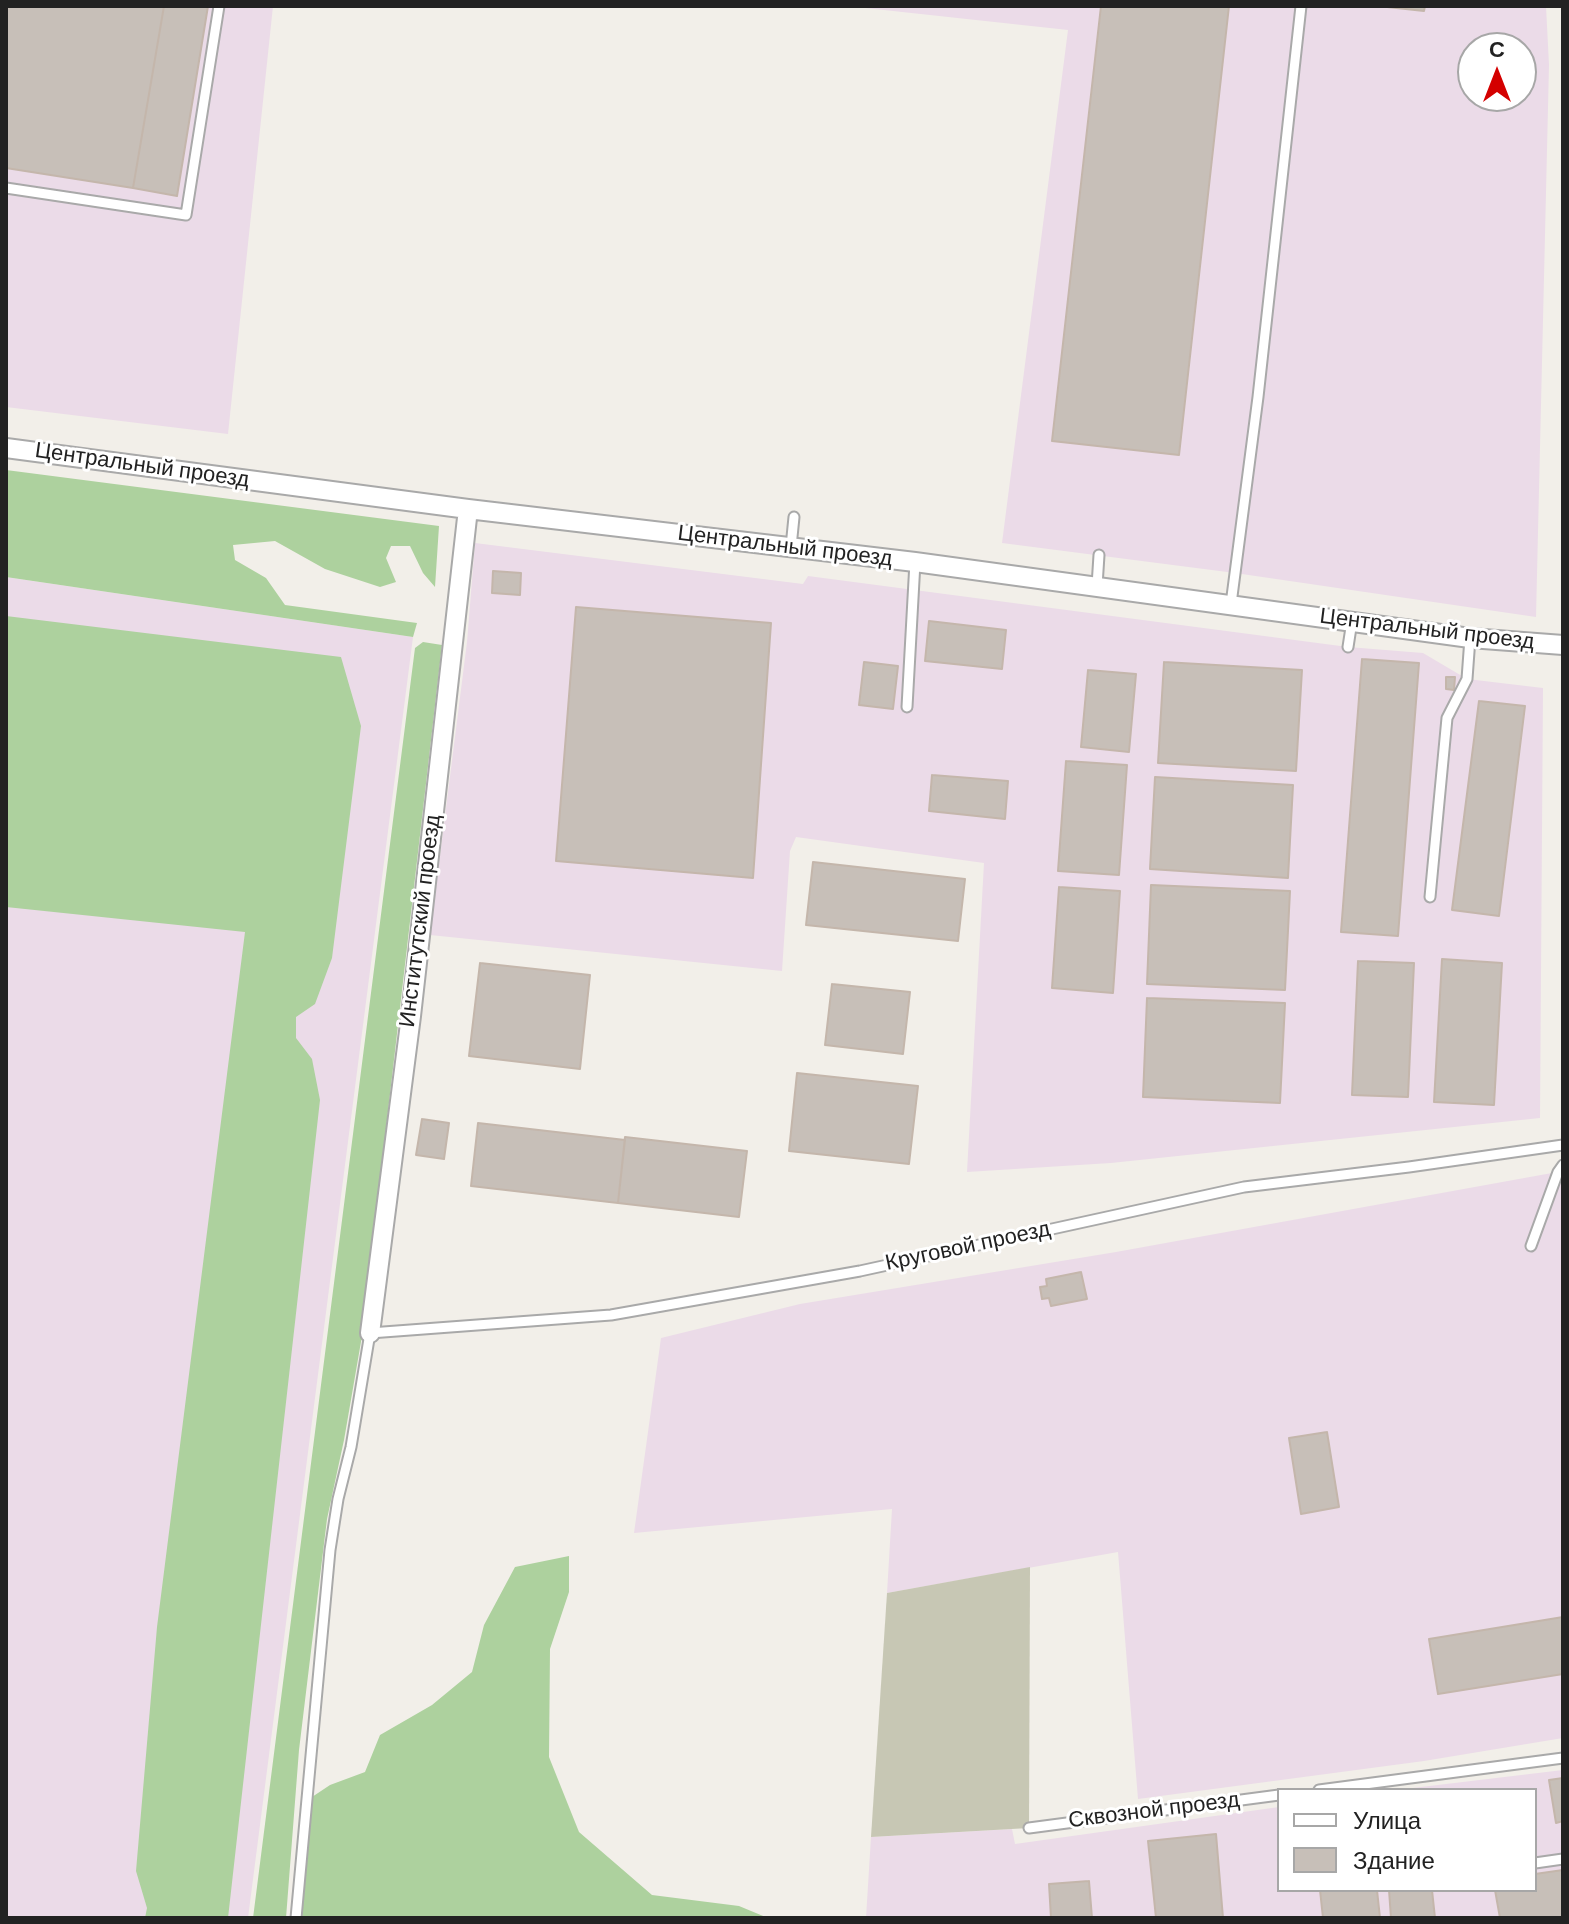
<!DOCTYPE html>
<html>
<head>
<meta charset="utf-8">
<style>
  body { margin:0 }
  #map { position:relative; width:1569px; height:1924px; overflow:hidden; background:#f2efe9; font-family:"DM Sans",sans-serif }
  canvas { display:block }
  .frame { position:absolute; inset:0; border:8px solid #222; pointer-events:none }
  .legend { position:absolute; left:1277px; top:1788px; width:260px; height:104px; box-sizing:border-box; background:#fff; border:2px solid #a7a7a7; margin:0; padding:10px 14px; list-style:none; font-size:24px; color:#222 }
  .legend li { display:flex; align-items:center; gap:16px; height:40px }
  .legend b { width:40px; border:2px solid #a7a7a7 }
  .north { position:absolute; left:1457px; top:32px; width:80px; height:80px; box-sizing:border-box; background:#fff; border:2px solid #a7a7a7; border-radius:50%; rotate:0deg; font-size:22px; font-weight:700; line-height:32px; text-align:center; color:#222 }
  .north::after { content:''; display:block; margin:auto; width:28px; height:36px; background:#d40000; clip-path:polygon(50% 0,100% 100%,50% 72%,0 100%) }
</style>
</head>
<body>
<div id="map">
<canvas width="1569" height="1924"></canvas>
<div class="frame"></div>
<ul class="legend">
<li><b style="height:10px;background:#fff"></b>Улица</li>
<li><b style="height:22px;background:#c7bfb8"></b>Здание</li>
</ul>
<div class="north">С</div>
</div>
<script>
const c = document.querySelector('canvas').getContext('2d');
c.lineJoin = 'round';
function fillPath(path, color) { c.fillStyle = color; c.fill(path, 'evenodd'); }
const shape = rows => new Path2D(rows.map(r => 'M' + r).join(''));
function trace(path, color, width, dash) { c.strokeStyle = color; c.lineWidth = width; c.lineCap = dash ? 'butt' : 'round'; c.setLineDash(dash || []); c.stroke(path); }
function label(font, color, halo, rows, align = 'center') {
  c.font = font + ' "DM Sans",sans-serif'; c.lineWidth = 6; c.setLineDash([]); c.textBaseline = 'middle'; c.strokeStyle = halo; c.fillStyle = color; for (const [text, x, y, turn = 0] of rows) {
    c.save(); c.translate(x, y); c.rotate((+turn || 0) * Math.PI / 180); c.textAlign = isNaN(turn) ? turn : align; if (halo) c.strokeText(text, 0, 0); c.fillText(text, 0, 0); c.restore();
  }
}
fillPath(shape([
  [6,6,273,6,228,434,6,407],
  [847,6,1546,6,1549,65,1536,617,1235,573,1002,543,1068,30],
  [1473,48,1521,48,1521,96,1473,96],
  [475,543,803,584,808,576,1348,647,1423,653,1467,679,1543,688,1540,1118,1111,1163,967,1172,984,863,796,837,790,851,782,971,430,935,467,642],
  [6,577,413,637,248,1918,6,1918],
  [1563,1171,1563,1738,1424,1761,1138,1799,1118,1552,887,1593,892,1509,634,1533,661,1338,800,1304,1116,1252],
  [1563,1770,1563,1918,866,1918,871,1837,1012,1829,1015,1844,1279,1807,1279,1890,1535,1890,1535,1790,1396,1790]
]), '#ebdbe8');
fillPath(shape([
  [1030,1567,1029,1828,871,1837,887,1593]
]), '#c7c7b4');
fillPath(shape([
  [6,470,439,526,435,587,423,573,410,546,391,546,386,558,396,582,380,587,325,569,275,541,233,545,235,560,266,578,285,605,417,623,413,637,6,577],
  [6,616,341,657,361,726,332,958,315,1004,296,1017,296,1038,312,1059,320,1100,228,1918,145,1918,147,1908,136,1871,157,1627,245,932,6,907],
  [423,642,442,645,362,1336,344,1440,327,1519,299,1750,286,1918,253,1918,415,648],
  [569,1556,569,1592,550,1649,549,1757,579,1832,652,1895,739,1906,768,1918,299,1918,309,1799,330,1785,365,1772,380,1735,432,1705,472,1672,484,1625,515,1567]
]), '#add19e');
const building = shape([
  [6,6,164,6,133,188,6,168,6,6],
  [164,6,208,6,177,196,133,188,164,6],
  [1101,6,1229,6,1179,455,1052,441,1101,6],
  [1378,6,1425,6,1424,11,1378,6],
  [493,571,521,573,520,595,492,593,493,571],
  [576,607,771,623,753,878,556,861,576,607],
  [929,621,1006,630,1002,669,925,661,929,621],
  [1362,659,1419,663,1398,936,1341,932,1362,659],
  [864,662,898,666,893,709,859,705,864,662],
  [1164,662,1302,670,1296,771,1158,763,1164,662],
  [1088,670,1136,674,1129,752,1081,747,1088,670],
  [1446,677,1455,677,1454,690,1446,689,1446,677],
  [1479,701,1525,706,1499,916,1452,910,1479,701],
  [1066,761,1127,765,1119,875,1058,871,1066,761],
  [932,775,1008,781,1005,819,929,811,932,775],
  [1155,777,1293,785,1288,878,1150,869,1155,777],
  [813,862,965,879,958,941,806,925,813,862],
  [1151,885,1290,891,1285,990,1147,984,1151,885],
  [1059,887,1120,891,1113,993,1052,988,1059,887],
  [1442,959,1502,963,1494,1105,1434,1102,1442,959],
  [1358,961,1414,963,1408,1097,1352,1095,1358,961],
  [480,963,590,975,580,1069,469,1056,480,963],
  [832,984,910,992,903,1054,825,1045,832,984],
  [1147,998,1285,1003,1280,1103,1143,1097,1147,998],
  [797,1073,918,1086,909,1164,789,1151,797,1073],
  [422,1119,449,1123,444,1159,416,1155,422,1119],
  [478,1123,625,1140,618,1203,471,1186,478,1123],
  [625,1137,747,1151,739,1217,618,1203,625,1137],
  [1081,1272,1087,1299,1051,1306,1049,1298,1042,1299,1040,1287,1047,1286,1046,1279,1081,1272],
  [1327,1432,1339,1507,1301,1514,1289,1438,1327,1432],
  [1563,1617,1563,1674,1438,1694,1429,1639,1563,1617],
  [1563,1778,1563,1821,1556,1823,1549,1780,1563,1778],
  [1216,1834,1223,1918,1156,1918,1148,1841,1216,1834],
  [1563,1870,1563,1918,1500,1918,1495,1890,1535,1890,1535,1874,1563,1870],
  [1089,1881,1092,1918,1051,1918,1049,1884,1089,1881],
  [1320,1890,1377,1890,1380,1918,1323,1918,1320,1890],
  [1389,1890,1432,1890,1435,1918,1391,1918,1389,1890]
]);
fillPath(building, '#c7bfb8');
trace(building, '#c4b6ab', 2);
const service = shape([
  [6,188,186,215,219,6],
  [791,547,794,517],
  [1097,586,1099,555],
  [1231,604,1258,397,1301,6],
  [1348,647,1352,621],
  [907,707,915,562],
  [1430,897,1447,718,1467,679,1470,638],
  [1531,1246,1558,1172,1563,1165],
  [1319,1790,1563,1758],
  [1029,1828,1279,1795],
  [1535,1863,1563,1859],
  [296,1918,330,1550,338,1499,351,1447,370,1333,611,1315,860,1271,1244,1187,1409,1167,1563,1145]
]);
const minor = shape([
  [6,448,468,509,915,562,1470,638,1563,645],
  [370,1333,411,1016,468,509]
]);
trace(service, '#a9a9a9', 13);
trace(minor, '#a9a9a9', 22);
trace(service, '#fff', 9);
trace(minor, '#fff', 18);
label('22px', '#222', '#fff', [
  ["Центральный проезд",142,466,8],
  ["Центральный проезд",785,547,7],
  ["Центральный проезд",1427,630,7],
  ["Институтский проезд",421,921,-83],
  ["Круговой проезд",968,1247,-12],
  ["Сквозной проезд",1154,1811,-7]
]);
</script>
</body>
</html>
